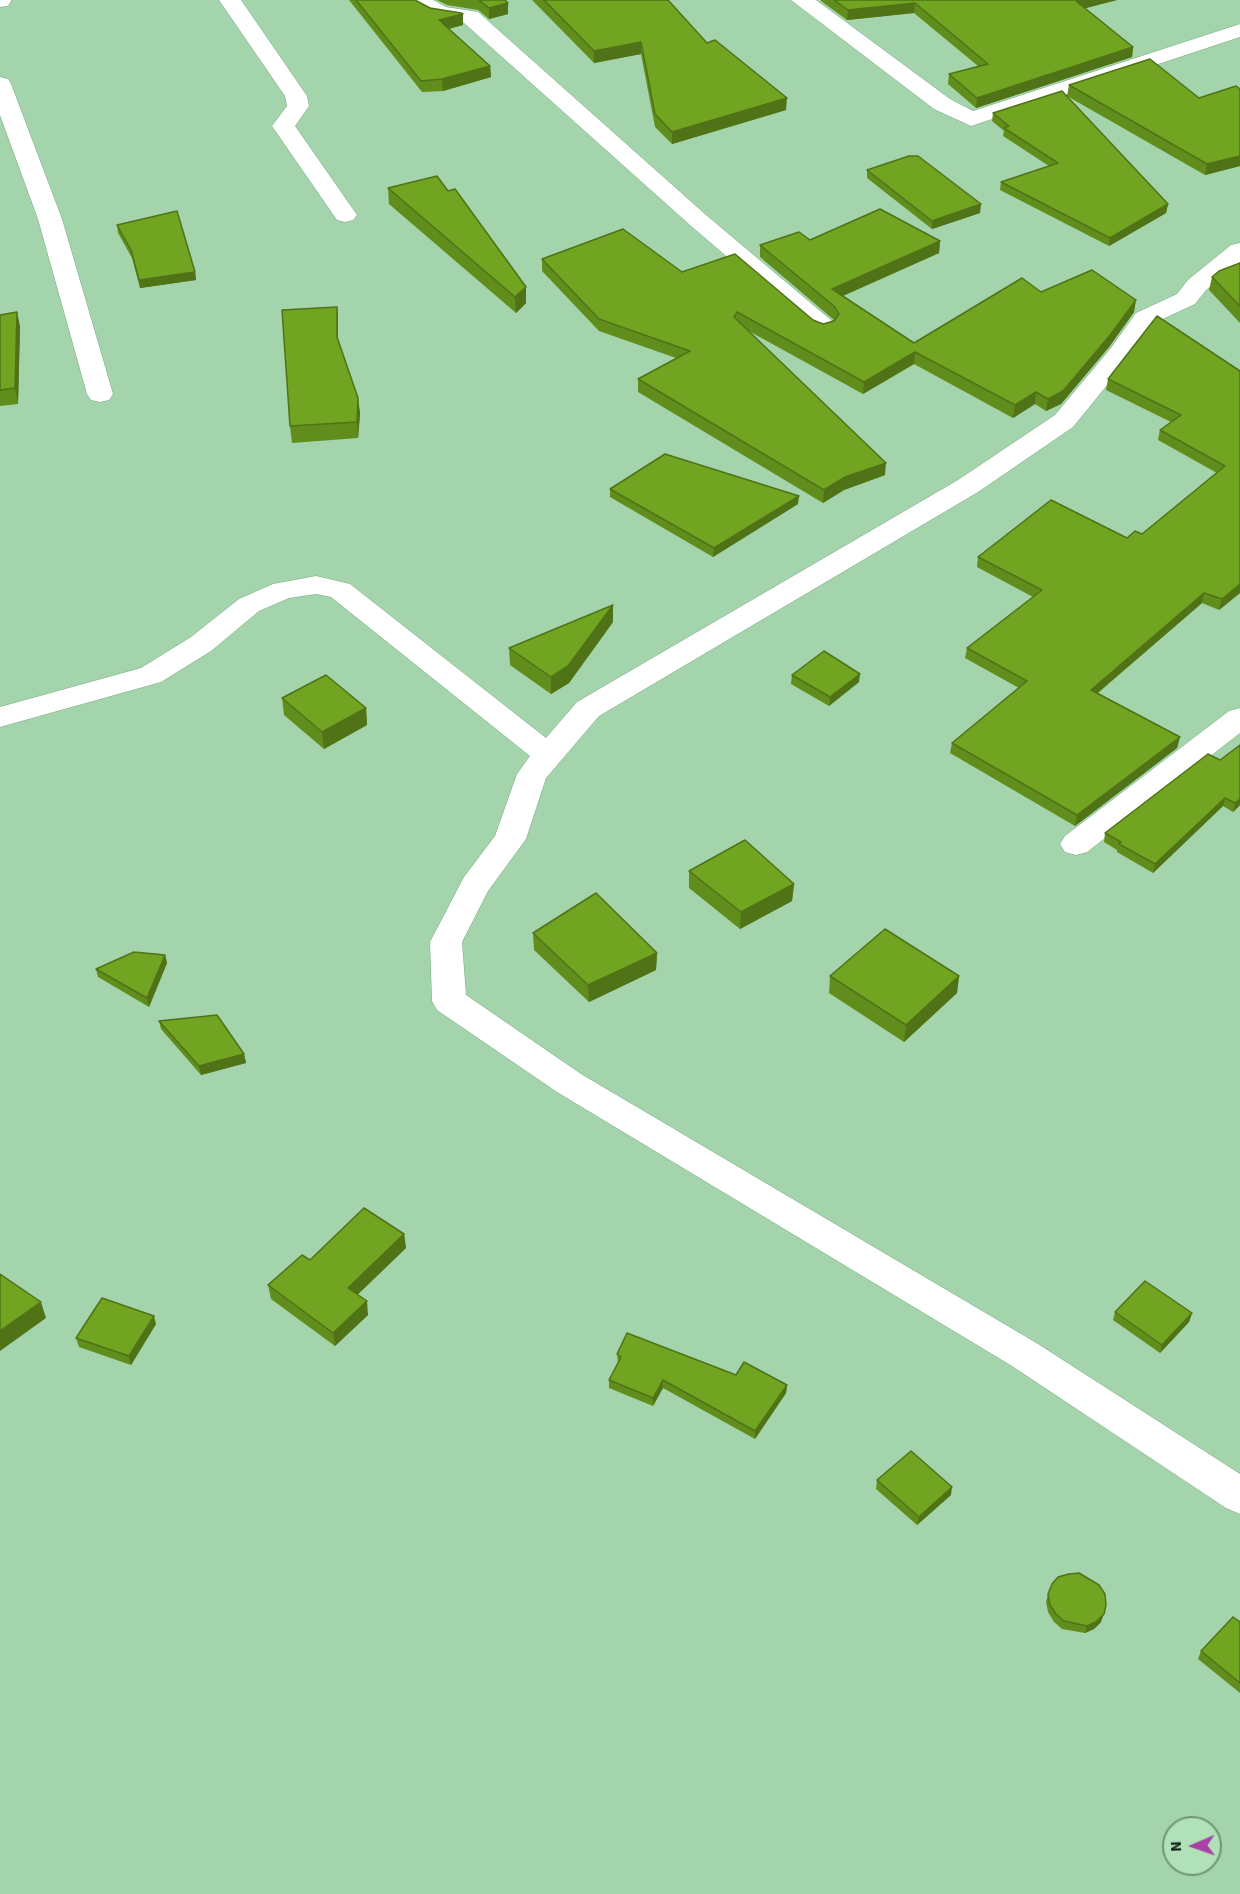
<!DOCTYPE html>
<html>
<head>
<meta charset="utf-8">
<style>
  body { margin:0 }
  #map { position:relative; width:1240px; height:1894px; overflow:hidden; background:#a3d4ab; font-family:"Source Sans 3",sans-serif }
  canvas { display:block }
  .north { position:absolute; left:1162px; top:1816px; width:60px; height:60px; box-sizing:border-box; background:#b0e1b8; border:2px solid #709576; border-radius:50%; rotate:268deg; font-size:16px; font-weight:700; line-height:24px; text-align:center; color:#102314 }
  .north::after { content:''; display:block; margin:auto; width:21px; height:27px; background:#a942a5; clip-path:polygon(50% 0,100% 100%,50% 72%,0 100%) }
</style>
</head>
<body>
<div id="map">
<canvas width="1240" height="1894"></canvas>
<div class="north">N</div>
</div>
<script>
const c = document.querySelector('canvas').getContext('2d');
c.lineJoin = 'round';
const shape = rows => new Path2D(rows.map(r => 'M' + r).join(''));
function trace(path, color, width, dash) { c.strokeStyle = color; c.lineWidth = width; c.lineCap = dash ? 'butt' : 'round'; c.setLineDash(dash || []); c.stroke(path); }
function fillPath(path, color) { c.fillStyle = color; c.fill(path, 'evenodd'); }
const street = shape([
  [0,0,11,0,11,1,8,6,0,7,0,0],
  [219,0,241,0,307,96,309,106,295,126,357,215,353,220,345,222,337,220,272,126,287,106,285,96,219,0],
  [405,0,433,0,446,7,478,12,706,215,832,321,836,326,832,331,823,334,814,331,690,225,463,22,432,17,408,5,405,0],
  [791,0,816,0,950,99,973,111,1240,24,1240,37,971,126,934,109,791,0],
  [0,77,8,79,11,84,62,219,113,394,109,400,100,402,91,400,87,394,38,219,0,115,0,77],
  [1240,243,1240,262,1206,290,1195,304,1154,323,1129,358,1073,427,978,492,599,716,546,778,526,839,488,891,462,942,466,995,581,1074,1038,1344,1240,1474,1240,1514,1226,1508,1012,1366,557,1092,437,1010,432,1001,430,942,464,877,495,836,517,774,530,756,331,597,316,594,289,598,259,611,211,651,161,682,0,727,0,707,141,668,191,637,239,599,273,584,316,576,350,584,546,738,577,702,958,480,1055,415,1111,348,1136,313,1177,294,1188,280,1231,245,1240,243],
  [1240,708,1240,733,1087,852,1076,855,1065,852,1060,844,1065,836,1229,711,1240,708]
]);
trace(street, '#79a881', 1);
fillPath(street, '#fff');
fillPath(shape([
  [349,0,415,0,430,8,463,14,463,25,449,29,490,66,491,77,443,91,422,92],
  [437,0,505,0,508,14,489,19,478,10,447,5],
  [532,0,668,0,707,43,786,110,672,144,655,127,641,54,594,63],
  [821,0,1117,0,1085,8,1133,47,1132,57,976,108,948,84,949,74,978,66,914,13,847,20,821,1],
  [1069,85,1199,98,1240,89,1240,166,1205,175,1067,96],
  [993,113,1168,204,1166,213,1109,246,1000,190,1001,182,1049,166,1003,136,1004,131,992,121],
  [867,170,980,213,932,229,867,178],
  [388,188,526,303,516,313,389,204],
  [117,225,195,272,196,280,140,288,132,258,118,233],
  [810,240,940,241,939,253,843,296,914,343,1041,292,1134,312,1109,347,1061,404,1046,411,1035,404,1013,418,914,364,863,394,747,330,885,475,844,490,823,503,638,392,638,379,676,358,599,331,542,271,542,259,682,272,823,324,834,320,760,257,760,245],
  [1240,263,1240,323,1209,290,1212,277],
  [337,307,338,323,338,341,358,398,360,414,358,438,292,443,290,426],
  [17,312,20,327,18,404,0,406,0,315],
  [1240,371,1240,593,1219,610,1202,603,1098,693,1180,737,1177,748,1075,826,950,753,952,743,1019,688,965,658,967,648,1033,597,977,567,978,557,1127,538,1142,534,1217,473,1158,440,1160,430,1171,422,1106,390,1108,379],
  [610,489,798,504,713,557,610,497],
  [613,605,613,622,569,683,551,694,510,665,509,648],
  [792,675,859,682,829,706,791,684],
  [282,698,366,708,367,725,324,749,284,715],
  [1208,754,1240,805,1233,812,1223,806,1153,873,1117,852,1117,850,1104,842,1105,833],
  [689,871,794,884,792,901,740,929,689,888],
  [533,933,657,953,656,970,589,1002,534,950],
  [165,955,167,963,149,1007,98,977,96,969],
  [830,976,959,976,957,993,904,1042,829,993],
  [159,1021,244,1054,246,1063,201,1075,161,1029],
  [404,1234,406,1248,357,1295,368,1315,335,1346,271,1299,268,1285,310,1260],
  [1115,1312,1192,1313,1189,1322,1160,1353,1113,1320],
  [156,1324,131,1365,79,1347,76,1338],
  [617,1354,736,1375,787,1385,786,1393,755,1439,663,1388,653,1406,609,1388,609,1380,618,1363],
  [877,1480,951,1495,917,1525,876,1489],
  [1048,1594,1101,1622,1094,1629,1085,1633,1062,1629,1054,1622,1048,1612,1046,1602],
  [1240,1622,1240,1693,1198,1659,1201,1651]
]), '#618d1c');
fillPath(shape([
  [1080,0,1117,0,1075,11,1076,1],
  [508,3,508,14,489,19,489,8],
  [915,3,914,13,847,20,848,10],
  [463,14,463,25,440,31,439,20],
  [641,42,641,54,594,63,594,51],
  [1133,47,1132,57,976,108,977,98],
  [490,66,491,77,443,91,442,79],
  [787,98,786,110,672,144,672,132],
  [1240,156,1240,166,1205,175,1207,164],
  [981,204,980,213,932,229,932,221],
  [1168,204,1166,213,1109,246,1110,238],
  [940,241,939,253,831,301,832,289],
  [195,272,196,280,140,288,139,280],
  [526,287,526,303,516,313,515,297],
  [1136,300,1134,312,1109,347,1061,404,1046,411,1048,399],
  [337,307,338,323,338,353,337,337],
  [17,312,20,327,18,404,15,388],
  [915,352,914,364,863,394,864,382],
  [1036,392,1035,404,1013,418,1015,405],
  [358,398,360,414,358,438,357,422],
  [886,463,885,475,844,490,823,503,824,490,845,477],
  [799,496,798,504,713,557,714,548],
  [1240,584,1240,593,1219,610,1222,599],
  [1204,593,1202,603,1089,700,1091,690],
  [613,605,613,622,569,683,551,694,551,677],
  [860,674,859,682,829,706,830,697],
  [366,708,367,725,324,749,322,732],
  [1180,737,1177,748,1075,826,1077,815],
  [1225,798,1223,806,1153,873,1155,864],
  [1240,799,1240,805,1233,812,1235,803],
  [794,884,792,901,740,929,741,912],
  [657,953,656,970,589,1002,588,985],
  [165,955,167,963,149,1007,147,998],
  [959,976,957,993,904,1042,906,1025],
  [244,1054,246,1063,201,1075,199,1066],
  [404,1234,406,1248,350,1302,348,1288],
  [367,1301,368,1315,335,1346,333,1333],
  [41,1302,46,1318,0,1351,0,1331],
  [1192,1313,1189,1322,1160,1353,1162,1345],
  [154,1316,156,1324,131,1365,129,1356],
  [663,1380,663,1388,653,1406,653,1398],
  [787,1385,786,1393,755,1439,755,1431],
  [952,1487,951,1495,917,1525,919,1517],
  [1104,1614,1101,1622,1094,1629,1085,1633,1087,1626]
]), '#4f7316');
const building = shape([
  [356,0,415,0,430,8,461,13,463,14,439,20,490,66,442,79,421,81,356,0],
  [479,0,505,0,508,3,489,8,479,0],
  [544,0,668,0,707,43,715,40,787,98,672,132,655,114,641,42,594,51,544,0],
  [834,0,1080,0,1076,1,1133,47,977,98,949,74,988,64,915,3,848,10,834,0],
  [1150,59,1199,98,1236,86,1240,89,1240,156,1207,164,1069,85,1150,59],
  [1062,91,1168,204,1110,238,1001,182,1058,163,1004,128,1009,126,993,113,1062,91],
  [909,156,918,156,981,204,932,221,867,170,909,156],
  [437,176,448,191,455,189,526,287,515,297,388,188,437,176],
  [880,209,940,241,832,289,914,343,1022,278,1041,292,1092,270,1136,300,1111,334,1063,391,1048,399,1036,392,1015,405,915,352,864,382,737,312,734,317,886,463,845,477,824,490,638,379,690,351,599,319,542,259,623,229,682,272,735,254,813,320,823,324,834,321,839,314,835,307,760,245,799,232,810,240,880,209],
  [177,211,195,272,139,280,131,250,117,225,177,211],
  [1240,263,1240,306,1212,277,1219,271,1240,263],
  [337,307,337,337,358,398,357,422,290,426,282,310,337,307],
  [17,312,15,388,0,390,0,315,17,312],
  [1157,316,1240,371,1240,584,1222,599,1204,593,1091,690,1180,737,1077,815,952,743,1027,681,967,648,1042,590,978,557,1051,500,1127,538,1135,531,1142,534,1225,466,1160,430,1181,415,1108,379,1157,316],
  [665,454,799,496,714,548,610,489,665,454],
  [613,605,568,666,551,677,509,648,613,605],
  [824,651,860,674,830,697,792,675,824,651],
  [326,675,366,708,322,732,282,698,326,675],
  [1240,745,1240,799,1235,803,1225,798,1155,864,1119,844,1121,842,1105,833,1208,754,1220,760,1240,745],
  [745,840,794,884,741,912,689,871,745,840],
  [596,893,657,953,588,985,533,933,596,893],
  [885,929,959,976,906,1025,830,976,885,929],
  [134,952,165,955,147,998,96,969,134,952],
  [217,1015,244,1054,199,1066,159,1021,217,1015],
  [364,1208,404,1234,348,1288,367,1301,333,1333,268,1285,302,1255,310,1260,364,1208],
  [0,1274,41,1302,0,1331,0,1274],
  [1145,1281,1192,1313,1162,1345,1115,1312,1145,1281],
  [102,1298,154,1316,129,1356,76,1338,102,1298],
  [627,1333,736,1375,744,1362,787,1385,755,1431,663,1380,653,1398,609,1380,621,1357,617,1354,627,1333],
  [911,1451,952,1487,919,1517,877,1480,911,1451],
  [1079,1573,1099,1585,1105,1594,1106,1605,1104,1614,1096,1622,1087,1626,1064,1621,1056,1614,1050,1605,1048,1594,1052,1584,1058,1577,1069,1574,1079,1573],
  [1233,1617,1240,1622,1240,1683,1201,1651,1233,1617]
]);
fillPath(building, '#71a420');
trace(building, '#4f7316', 1.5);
</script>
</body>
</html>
